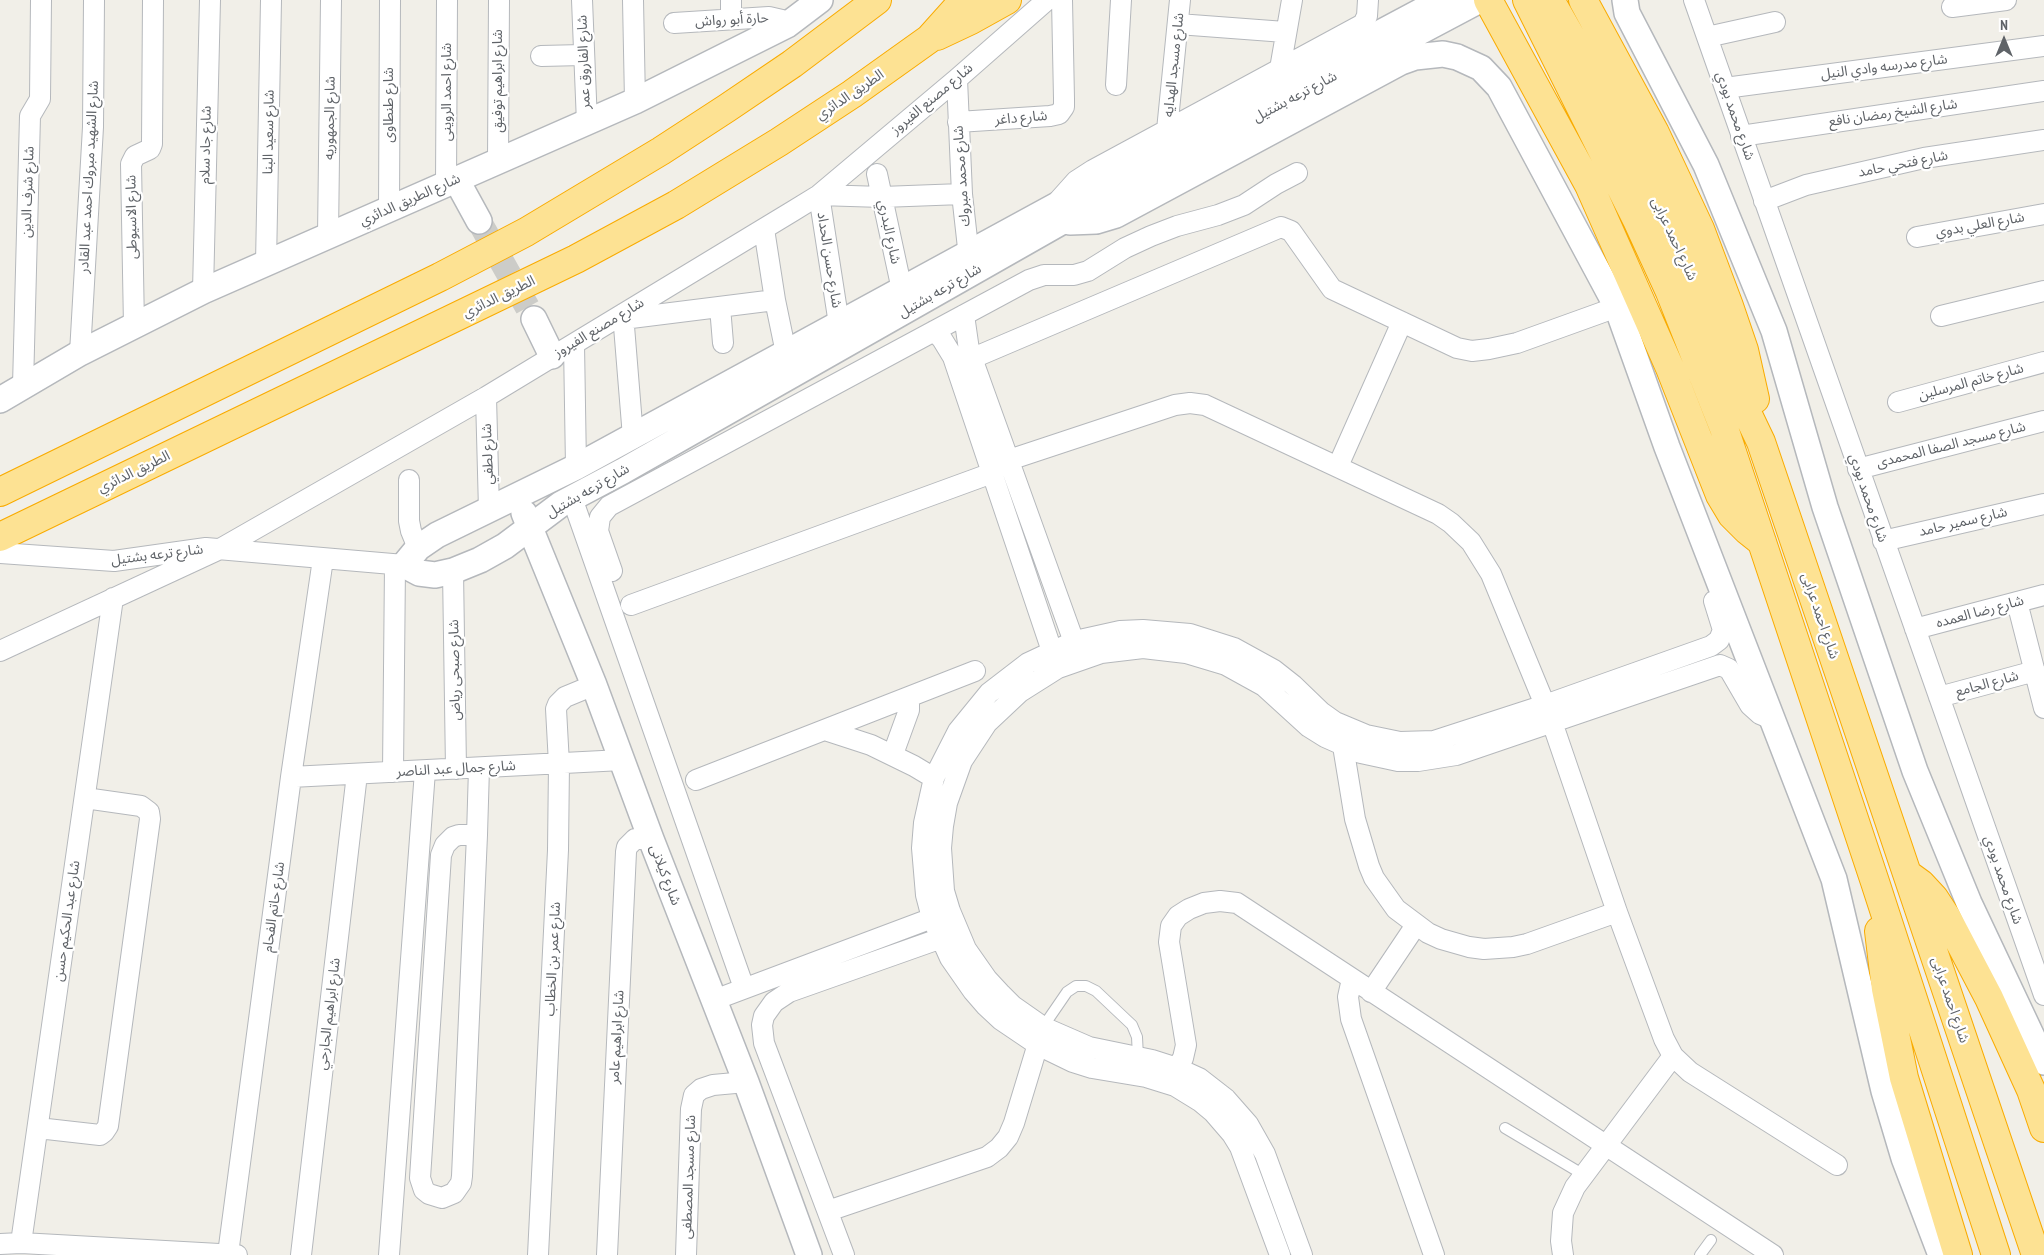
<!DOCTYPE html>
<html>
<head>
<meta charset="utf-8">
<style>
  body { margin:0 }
  #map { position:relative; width:2044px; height:1255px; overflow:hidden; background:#f1efe8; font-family:"PT Sans Narrow",sans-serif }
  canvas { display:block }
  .north { position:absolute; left:1979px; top:15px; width:50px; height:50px; -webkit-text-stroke:4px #fff; paint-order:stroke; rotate:0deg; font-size:14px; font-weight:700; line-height:20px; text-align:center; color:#5f6368 }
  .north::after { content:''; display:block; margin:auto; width:18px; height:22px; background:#5f6368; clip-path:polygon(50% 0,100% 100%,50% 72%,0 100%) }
</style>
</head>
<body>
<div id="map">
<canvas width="2044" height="1255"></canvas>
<div class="north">N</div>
</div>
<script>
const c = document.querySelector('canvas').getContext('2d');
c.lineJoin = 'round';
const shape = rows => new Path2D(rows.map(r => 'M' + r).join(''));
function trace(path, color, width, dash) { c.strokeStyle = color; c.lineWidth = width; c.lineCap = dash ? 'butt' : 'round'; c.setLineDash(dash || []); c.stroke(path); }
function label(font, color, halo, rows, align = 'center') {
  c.font = font + ' "PT Sans Narrow","Noto Sans Arabic",sans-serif'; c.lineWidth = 4.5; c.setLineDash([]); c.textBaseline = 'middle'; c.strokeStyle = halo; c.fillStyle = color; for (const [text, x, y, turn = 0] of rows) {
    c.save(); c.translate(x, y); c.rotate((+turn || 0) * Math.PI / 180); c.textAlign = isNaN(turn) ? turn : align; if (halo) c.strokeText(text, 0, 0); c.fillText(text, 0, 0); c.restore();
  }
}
trace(shape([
  [479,221,534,319]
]), '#ccccc8', 25, [25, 12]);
const service = shape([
  [1043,1027,1067,992,1076,986,1086,986,1096,991,1132,1025,1137,1037,1138,1057],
  [1505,1128,1584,1175],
  [1700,1255,1711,1240]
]);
const minor = shape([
  [582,0,587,123],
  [633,0,635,101],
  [731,0,731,19],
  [1694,0,2044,995],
  [1952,7,2006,0],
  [674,23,769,17,782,20,787,25],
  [1178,24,1285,32],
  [1707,37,1775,22],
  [541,56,583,55],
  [1280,69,1292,0],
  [957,79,962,194,970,266],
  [1116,85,1121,0],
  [1725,88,2044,46],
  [958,122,1050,116,1059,114,1064,107,1064,99,1062,0],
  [1167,130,1180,0],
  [1741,136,2044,91],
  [498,161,499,0],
  [877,174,902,290],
  [446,184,447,0],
  [1059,200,1076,181,1093,170,1363,24,1367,16,1368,0],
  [1764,201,1806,185,1924,158,2044,140],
  [389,209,390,0],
  [764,229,775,300,786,353],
  [328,236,331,0],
  [1917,237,2044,214],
  [266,264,271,0],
  [203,291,210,0],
  [720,307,723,343],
  [623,314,633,437],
  [964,315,969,350,1078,653],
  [1941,316,2044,291],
  [623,319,775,300],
  [839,324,819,195,882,197,962,194],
  [134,326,131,164,135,156,150,149,152,144,153,0],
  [934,331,942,339,953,357,1056,663],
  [574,344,576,467],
  [80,353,93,127,94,0],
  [973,358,1281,227,1291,231,1332,289,1457,348,1472,351,1489,349,1517,343,1617,307],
  [23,386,30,116,40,99,41,0],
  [486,397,489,510],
  [1898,402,2044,362],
  [1009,460,1175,405,1190,403,1205,405,1438,514,1451,523,1471,542,1491,574,1552,722,1617,912,1664,1039,1673,1056,1690,1072,1837,1165],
  [1338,466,1402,322],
  [1858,469,2044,421],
  [409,480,409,521,411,531,418,548],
  [572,498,744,988],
  [1883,541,2044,504],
  [0,553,114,561,206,548,404,565],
  [453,571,456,769],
  [612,571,598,531,600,517,609,506,1029,280,1044,275,1074,275,1088,271,1125,248,1151,236,1177,226,1218,215,1244,205,1276,184,1297,173],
  [2017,602,2044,708],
  [631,605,992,473],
  [1915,629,2044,595],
  [0,651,220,549,486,397,793,211,819,195,957,79,1047,0],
  [1939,697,2035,671],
  [825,730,871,745,914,766,934,778],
  [1343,746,1355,819,1369,866,1374,878,1396,909,1428,933,1441,939,1469,947,1484,949,1513,947,1527,944,1617,912],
  [893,754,909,710,909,697],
  [393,772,395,565],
  [291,777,622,760],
  [696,780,975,671],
  [477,835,459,835,453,837,445,845,441,855,420,1178,424,1190,429,1194,442,1198,454,1193,461,1183,462,1176,477,835,479,768],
  [1352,979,1348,997,1351,1019,1434,1255],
  [1371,992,1416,925],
  [714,1000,943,914],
  [1177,1068,1183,1058,1186,1045,1169,942,1171,926,1178,916,1189,909,1204,903,1220,901,1237,903,1773,1255],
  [38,1128,100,1135,104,1132,108,1126,150,819,149,812,141,806,85,798],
  [828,1211,987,1157,999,1148,1008,1137,1014,1123,1041,1034],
  [21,1243,113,598],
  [0,1244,21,1243,237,1255],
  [228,1254,291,777,323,559],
  [301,1255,357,774],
  [389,1255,425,771],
  [538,1255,558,850,559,764,556,709,558,704,565,697,594,685],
  [607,1255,626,852,627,847,635,839,651,839],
  [686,1255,691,1109,694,1095,701,1089,713,1085,746,1082],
  [844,1255,764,1043,762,1025,764,1016,774,1002,789,992,953,934],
  [1280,1255,1240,1147,1232,1134,1213,1112,1201,1102,1175,1086,1146,1077,1092,1068,1073,1062,1038,1045,1001,1020,986,1006,973,991,950,958,932,918,926,895,922,848,924,823,934,778,958,731,989,693,1028,663,1075,641,1120,631,1143,630,1190,634,1234,648,1274,670,1293,685,1321,712,1335,722,1366,735,1400,742,1434,741,1545,705,1711,646,1719,640,1723,630,1714,601],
  [1302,1255,1265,1154,1248,1124,1226,1099,1199,1078,1177,1068,1152,1060,1089,1047,1043,1027,1013,1006,1000,993,987,979,966,949,950,911,944,891,941,848,943,826,947,803,962,761,987,723,1020,692,1058,668,1101,653,1143,648,1186,653,1226,665,1264,686,1309,727,1325,737,1361,753,1398,761,1418,761,1456,755,1720,665,1729,669,1750,705,1760,714,1772,719],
  [1563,1255,1561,1241,1563,1213,1575,1187,1673,1056]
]);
const tertiary = shape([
  [1442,0,1057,205,576,467,437,535,418,548,404,565,419,573,435,575,453,571,480,560,505,546,561,504,623,471,1063,221,1480,0],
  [1625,0,1627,13,1706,165,1774,331,1825,507,1915,771,1969,903,2044,1062],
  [456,179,479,221],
  [1070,222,1096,221,1116,215,1401,62,1415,57,1443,54,1457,57,1481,68,1499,87,1617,307,1667,447,1834,879,1884,1091,1904,1158,1941,1255],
  [534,319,552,356],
  [0,400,80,353,203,291,635,101,787,25,820,0],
  [524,513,594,685,651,839,746,1082,809,1255]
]);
const motorway = shape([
  [1488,0,1589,185,1670,368,1720,495,1732,515,1747,530,1762,542],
  [1527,0,1637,220,1670,292,1724,428,1875,882,1996,1255],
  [1550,0,1594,77,1634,153,1695,281,1739,396,1761,442,2036,1255],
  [1583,0,1655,133,1700,229,1729,306,1744,350,1755,399],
  [937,36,971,20,1007,0],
  [0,492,440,277,526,232,661,151,727,108,792,64,877,0],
  [0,537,576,259,676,205,779,142,852,94,929,39,964,0],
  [1910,876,1921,884,1934,898,1947,918,1989,998,2031,1090,2044,1128],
  [1879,931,1886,989,1904,1078,1958,1255]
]);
trace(service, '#b5b8bc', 12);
trace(minor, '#b5b8bc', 22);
trace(tertiary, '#b5b8bc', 28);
trace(motorway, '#f9ab00', 30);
trace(service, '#fff', 10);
trace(minor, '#fff', 20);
trace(tertiary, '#fff', 25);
trace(motorway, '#fde293', 28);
label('14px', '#5f6368', '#fff', [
  ["حارة أبو رواش",732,20,-3],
  ["شارع الفاروق عمر",584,62,-92],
  ["شارع مسجد الهدايه",1174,65,-84],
  ["شارع مدرسه وادي النيل",1884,67,-7],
  ["شارع ابراهيم توفيق",498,81,-90],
  ["شارع احمد الروينى",447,92,-90],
  ["الطريق الدائري",850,95,-34],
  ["شارع ترعه بشتيل",1295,97,-28],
  ["شارع مصنع الفيروز",932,99,-40],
  ["شارع طنطاوى",389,105,-90],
  ["شارع الشيخ رمضان نافع",1893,113,-8],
  ["شارع محمد بودي",1735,116,71],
  ["شارع الجمهوريه",330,118,-89],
  ["شارع داغر",1021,118,-5],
  ["شارع سعيد البنا",269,132,-89],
  ["شارع جاد سلام",206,145,-89],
  ["شارع فتحي حامد",1903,164,-11],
  ["شارع محمد مبروك",962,176,-94],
  ["شارع الشهيد مبروك احمد عبد القادر",89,177,-87],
  ["شارع شرف الدين",28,192,-88],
  ["شارع الطريق الدائري",410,200,-24],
  ["شارع الاسيوطى",132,217,-91],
  ["شارع العلي بدوي",1980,225,-10],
  ["شارع البدري",889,232,78],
  ["شارع احمد عرابى",1674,239,65],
  ["شارع حسن الحداد",829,260,81],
  ["شارع ترعه بشتيل",940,291,-30],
  ["الطريق الدائري",499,297,-26],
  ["شارع مصنع الفيروز",599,328,-31],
  ["شارع خاتم المرسلين",1971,382,-15],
  ["شارع مسجد الصفا المحمدى",1951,445,-14],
  ["شارع لطفي",488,454,-92],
  ["الطريق الدائري",134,472,-26],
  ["شارع ترعه بشتيل",588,491,-30],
  ["شارع محمد بودي",1868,498,71],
  ["شارع سمير حامد",1963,522,-13],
  ["شارع ترعه بشتيل",157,555,-7],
  ["شارع رضا العمده",1980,612,-15],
  ["شارع احمد عرابى",1820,616,71],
  ["شارع صبحى رياض",455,670,-91],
  ["شارع الجامع",1987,684,-15],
  ["شارع جمال عبد الناصر",456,769,-3],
  ["شارع كيلانى",665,875,69],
  ["شارع محمد بودي",2003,880,71],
  ["شارع حاتم الفحام",274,907,-82],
  ["شارع عبد الحكيم حسن",67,921,-82],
  ["شارع عمر بن الخطاب",553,959,-87],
  ["شارع احمد عرابى",1950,1000,71],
  ["شارع ابراهيم الجارحي",329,1014,-83],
  ["شارع ابراهيم عامر",617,1037,-87],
  ["شارع مسجد المصطفى",689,1177,-88]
]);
</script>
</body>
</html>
